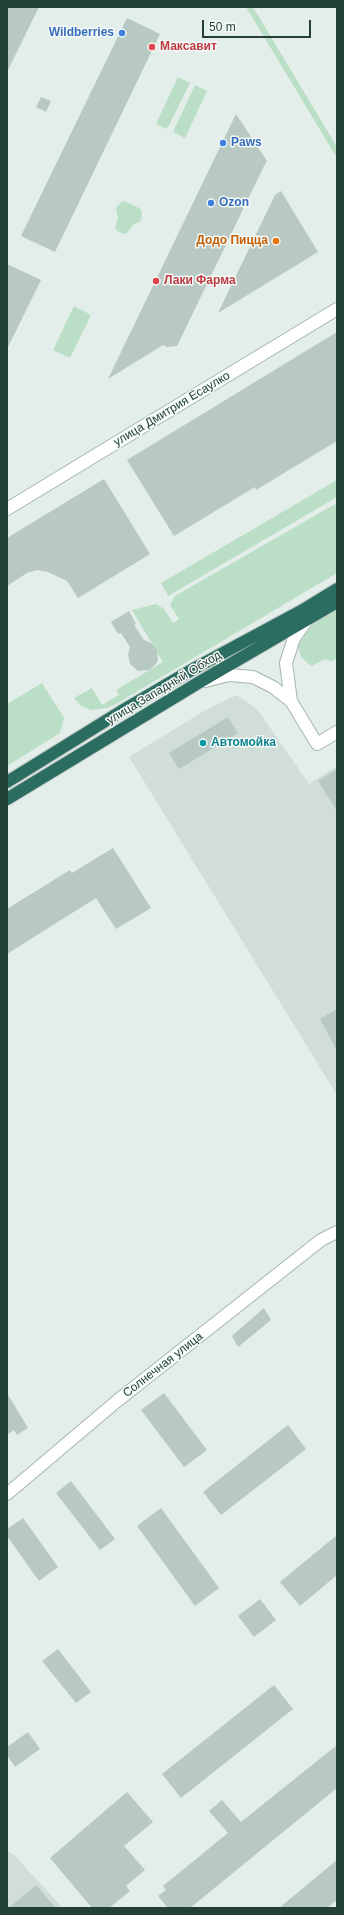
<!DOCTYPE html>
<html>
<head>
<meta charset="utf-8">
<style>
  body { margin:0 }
  #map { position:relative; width:344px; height:1915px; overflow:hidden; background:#e3ede9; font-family:Arial,sans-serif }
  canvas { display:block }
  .frame { position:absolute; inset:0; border:8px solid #224038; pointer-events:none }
  .scale { position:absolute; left:202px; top:20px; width:109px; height:18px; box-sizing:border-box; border:2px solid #224038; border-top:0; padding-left:5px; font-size:12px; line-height:14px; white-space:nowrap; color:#224038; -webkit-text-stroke:3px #f4faf7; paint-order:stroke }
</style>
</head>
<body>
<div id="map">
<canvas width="344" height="1915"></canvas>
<div class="frame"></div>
<div class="scale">50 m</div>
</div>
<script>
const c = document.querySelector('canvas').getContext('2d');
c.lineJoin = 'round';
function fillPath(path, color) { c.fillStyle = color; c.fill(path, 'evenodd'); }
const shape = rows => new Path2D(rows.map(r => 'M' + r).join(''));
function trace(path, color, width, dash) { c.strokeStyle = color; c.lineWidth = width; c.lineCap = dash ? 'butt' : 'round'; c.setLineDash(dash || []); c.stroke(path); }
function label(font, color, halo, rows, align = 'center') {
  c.font = font + ' Arial,sans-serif'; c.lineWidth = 3; c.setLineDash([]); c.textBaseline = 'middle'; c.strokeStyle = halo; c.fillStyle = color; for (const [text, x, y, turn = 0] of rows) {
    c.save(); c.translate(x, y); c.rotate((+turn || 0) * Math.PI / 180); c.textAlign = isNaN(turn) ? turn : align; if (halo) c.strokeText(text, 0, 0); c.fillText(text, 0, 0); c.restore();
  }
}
fillPath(shape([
  [236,695,257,709,309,784,337,766,337,1095,129,757,204,711],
  [7,1851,13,1854,63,1908,7,1908]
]), '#d1ddd8');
fillPath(shape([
  [246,7,253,7,337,147,337,158],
  [178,77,190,83,167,129,156,124],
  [195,85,207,91,185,138,173,132],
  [124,201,141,209,142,213,141,221,133,225,127,233,123,234,116,230,115,227,118,218,116,208,121,202],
  [74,306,91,315,70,358,53,350],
  [337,480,337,497,168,596,161,583],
  [337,503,337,573,116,704,107,708,91,710,81,706,74,698,92,688,102,705,119,695,116,690,163,662,132,610,156,604,164,609,173,623,179,619,170,605,175,596],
  [337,609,337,639,335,640,337,643,337,658,331,662,326,659,311,666,301,657,298,646,312,624],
  [42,683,64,718,60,733,7,766,7,704]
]), '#bbdfc6');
fillPath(shape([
  [7,7,39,7,7,72],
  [127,18,160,34,55,252,21,236],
  [41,97,51,101,46,112,36,107],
  [236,114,267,161,264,166,177,346,167,347,163,345,108,379],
  [281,191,318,252,218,313,275,195],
  [7,264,41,280,7,349],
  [337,332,337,441,256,490,255,487,174,536,127,460],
  [104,479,150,554,78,598,67,581,48,572,37,570,27,573,7,586,7,538],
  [129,611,136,624,134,625,144,640,151,643,157,650,158,660,156,664,149,670,138,671,130,664,128,654,130,647,121,633,118,634,111,622],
  [228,717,238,733,179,769,169,753],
  [337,769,337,811,318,781],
  [113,848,151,908,116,929,96,898,7,954,7,909,70,870,72,873],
  [337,1009,337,1051,320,1019],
  [264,1308,271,1320,238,1347,232,1336],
  [7,1393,28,1428,17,1435,14,1430,7,1435],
  [164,1393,207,1450,184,1467,141,1410],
  [288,1425,306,1449,221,1515,203,1492],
  [71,1481,115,1539,100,1550,56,1493],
  [161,1508,219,1588,195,1606,137,1526],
  [23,1518,58,1567,39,1581,7,1536,7,1529],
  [337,1535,337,1575,300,1606,280,1582],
  [260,1599,276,1620,254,1637,238,1616],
  [58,1649,91,1692,76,1703,42,1661],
  [274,1685,293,1709,181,1798,162,1774],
  [28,1732,40,1749,15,1767,7,1755,7,1747],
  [337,1745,337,1788,190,1908,168,1908,158,1896,166,1890,163,1886,228,1833,209,1811,222,1800,241,1822],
  [127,1792,153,1822,124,1846,145,1870,126,1886,130,1891,109,1908,92,1908,50,1858],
  [337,1860,337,1900,327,1908,279,1908],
  [36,1885,56,1908,9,1908]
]), '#b8c8c2');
const street = shape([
  [7,509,337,309],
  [205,681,229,675,253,677,273,687,291,701,317,744,337,732],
  [291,701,286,663,294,638,307,620],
  [7,1494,117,1401,321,1240,337,1232]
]);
const highway = shape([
  [7,782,120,712,195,668,301,611,337,589],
  [7,799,198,683,337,602]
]);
trace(street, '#a5b6b0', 14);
trace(highway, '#c1cac7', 14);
trace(street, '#fff', 12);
trace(highway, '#2c6d61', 12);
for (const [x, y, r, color] of [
  [122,33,4,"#3f7fe0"],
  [152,47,4,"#e0444e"],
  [223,143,4,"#3f7fe0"],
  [211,203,4,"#3f7fe0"],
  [276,241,4,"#e8710a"],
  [156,281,4,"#e0444e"],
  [203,743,4,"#0f9aa8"]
]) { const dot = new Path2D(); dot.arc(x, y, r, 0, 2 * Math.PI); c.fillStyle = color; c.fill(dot); trace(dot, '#f4faf7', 1.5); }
label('bold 12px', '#366cbe', '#f4faf7', [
  ["Wildberries",114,33,"right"],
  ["Paws",231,143],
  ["Ozon",219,203]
], 'left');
label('bold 12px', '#be3a42', '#f4faf7', [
  ["Максавит",160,47],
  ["Лаки Фарма",164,281]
], 'left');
label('bold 12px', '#c56008', '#f4faf7', [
  ["Додо Пицца",268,241]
], 'right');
label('12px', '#224038', '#f4faf7', [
  ["улица Дмитрия Есаулко",172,409,-31],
  ["улица Западный Обход",164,688,-31],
  ["Солнечная улица",163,1365,-38]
]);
label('bold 12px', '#0d838f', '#f4faf7', [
  ["Автомойка",211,743]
], 'left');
</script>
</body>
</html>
